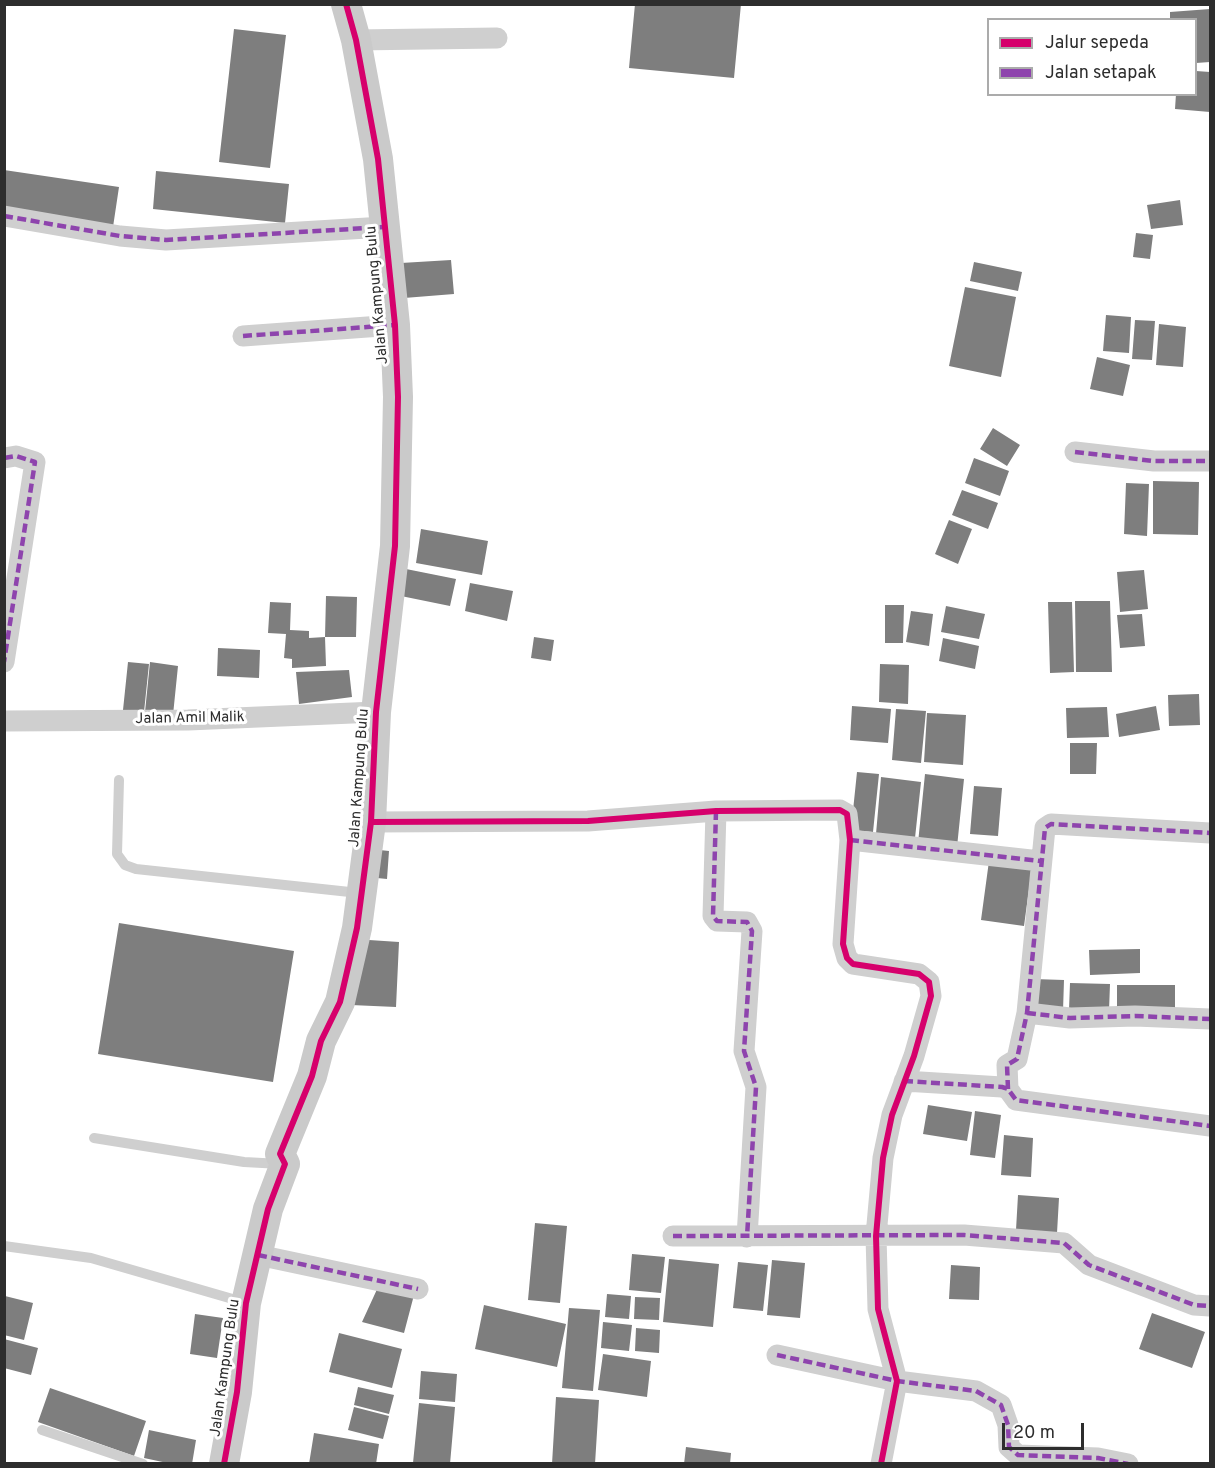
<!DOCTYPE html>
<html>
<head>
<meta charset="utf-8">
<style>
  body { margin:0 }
  #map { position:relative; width:1215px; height:1468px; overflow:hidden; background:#fff; font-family:Overpass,sans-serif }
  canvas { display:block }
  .frame { position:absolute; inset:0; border:6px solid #2d2d2d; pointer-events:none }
  .legend { position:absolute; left:987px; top:18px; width:210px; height:78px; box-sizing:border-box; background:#fff; border:2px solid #ababab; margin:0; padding:8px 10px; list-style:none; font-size:18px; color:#2d2d2d }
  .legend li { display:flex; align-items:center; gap:12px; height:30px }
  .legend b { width:30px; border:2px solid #ababab }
  .scale { position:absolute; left:1002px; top:1423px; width:82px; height:27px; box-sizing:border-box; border:3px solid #2d2d2d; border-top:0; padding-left:8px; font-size:18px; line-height:21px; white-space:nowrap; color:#2d2d2d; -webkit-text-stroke:4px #fff; paint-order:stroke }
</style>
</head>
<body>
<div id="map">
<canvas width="1215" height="1468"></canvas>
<div class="frame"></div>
<ul class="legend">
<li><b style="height:8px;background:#d6006c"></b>Jalur sepeda</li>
<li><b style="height:8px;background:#8e44ad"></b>Jalan setapak</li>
</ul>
<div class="scale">20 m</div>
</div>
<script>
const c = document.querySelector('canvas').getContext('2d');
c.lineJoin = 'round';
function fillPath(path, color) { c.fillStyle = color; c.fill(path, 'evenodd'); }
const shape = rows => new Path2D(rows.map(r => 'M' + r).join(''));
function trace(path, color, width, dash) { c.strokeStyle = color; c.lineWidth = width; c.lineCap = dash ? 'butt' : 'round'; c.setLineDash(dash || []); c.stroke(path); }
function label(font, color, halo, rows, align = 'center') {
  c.font = font + ' Overpass,sans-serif'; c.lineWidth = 6; c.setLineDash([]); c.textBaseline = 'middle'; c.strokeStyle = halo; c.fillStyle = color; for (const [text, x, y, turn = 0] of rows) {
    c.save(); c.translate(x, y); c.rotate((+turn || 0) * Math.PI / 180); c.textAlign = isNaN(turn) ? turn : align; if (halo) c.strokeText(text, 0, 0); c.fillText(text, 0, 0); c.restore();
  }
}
fillPath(shape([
  [635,4,741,4,734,78,629,68],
  [1210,9,1210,62,1196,63,1196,20,1170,20,1170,12],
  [234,29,286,35,270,168,219,162],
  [1196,71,1210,72,1210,112,1175,109,1176,94,1196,94],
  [4,170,119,187,113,227,4,210],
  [156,171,289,184,285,223,153,209],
  [1180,200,1183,225,1151,229,1147,205],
  [1136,233,1153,235,1150,259,1133,257],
  [451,260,454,294,404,298,401,263],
  [974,262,1022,272,1018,291,970,281],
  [965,287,1016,297,1001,377,949,366],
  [1106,315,1131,317,1129,353,1103,351],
  [1135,320,1155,321,1152,360,1132,359],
  [1159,324,1186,327,1183,367,1156,365],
  [1097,357,1130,365,1123,396,1090,389],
  [993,428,1020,445,1007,466,980,449],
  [974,458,1009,471,1000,496,965,483],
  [1153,481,1199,482,1198,535,1153,534],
  [1126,483,1149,484,1147,536,1124,534],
  [962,490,998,503,988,529,952,515],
  [949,520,972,529,958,564,935,554],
  [421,529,488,541,482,575,416,563],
  [406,569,456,579,450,606,401,596],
  [1144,570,1148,609,1120,612,1117,572],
  [470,583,513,591,507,621,465,611],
  [326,596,357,597,356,637,325,637],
  [1075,601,1110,601,1112,672,1076,672],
  [270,602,291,603,290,630,309,631,309,638,325,637,326,666,292,668,292,659,284,658,286,634,268,633],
  [1048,602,1072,602,1074,672,1050,673],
  [885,605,904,605,903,643,885,643],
  [946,606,985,614,979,639,941,632],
  [911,611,933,614,929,646,906,642],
  [1142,614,1145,646,1120,648,1117,615],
  [534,637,554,640,551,661,531,658],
  [943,638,979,646,975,669,939,661],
  [218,648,260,650,259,678,217,676],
  [128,662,149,664,144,712,123,710],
  [150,662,178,666,173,715,145,712],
  [880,664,909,665,908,704,879,702],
  [349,670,352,697,299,704,296,672],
  [1199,694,1200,725,1169,726,1168,695],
  [852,706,891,709,888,743,850,740],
  [1156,706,1160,730,1119,737,1116,714],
  [1107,707,1109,737,1067,738,1066,708],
  [896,709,926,711,921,763,892,760],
  [927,713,966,715,963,765,924,762],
  [1070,743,1097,743,1096,774,1070,774],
  [857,772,879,774,873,832,851,830],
  [925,774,964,779,957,847,918,843],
  [881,777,921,782,915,838,876,834],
  [974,786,1002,788,998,836,970,834],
  [370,849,389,851,387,879,367,877],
  [989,861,1032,867,1024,926,981,920],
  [119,923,294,951,273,1082,98,1054],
  [354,939,399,942,396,1007,351,1005],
  [1140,949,1140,973,1090,975,1089,950],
  [1033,979,1064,980,1063,1011,1032,1009],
  [1070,983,1110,984,1109,1011,1069,1010],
  [1117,985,1175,985,1175,1014,1117,1013],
  [928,1105,972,1112,967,1141,923,1134],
  [975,1111,1001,1115,995,1158,970,1155],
  [1004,1135,1033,1138,1031,1177,1001,1175],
  [1018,1195,1059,1198,1057,1233,1016,1230],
  [535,1223,567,1226,560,1303,528,1300],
  [632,1254,665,1257,661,1293,629,1290],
  [669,1259,719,1264,713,1327,663,1322],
  [772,1260,805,1263,800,1318,767,1315],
  [738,1262,768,1265,763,1311,733,1308],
  [951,1265,980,1267,979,1300,949,1299],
  [379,1285,414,1295,404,1333,362,1322],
  [607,1294,631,1296,629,1319,605,1317],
  [5,1296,33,1303,24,1340,4,1335],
  [635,1297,660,1298,659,1320,634,1319],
  [484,1305,566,1324,557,1367,475,1349],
  [569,1308,600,1310,593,1391,562,1388],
  [1152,1313,1205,1332,1192,1368,1139,1349],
  [195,1314,223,1318,217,1358,190,1354],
  [603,1322,632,1325,629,1351,601,1348],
  [636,1328,660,1330,659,1353,635,1351],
  [339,1333,402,1349,392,1388,329,1372],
  [4,1339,38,1348,31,1375,4,1368],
  [603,1354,651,1361,647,1397,598,1390],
  [421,1371,457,1374,455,1402,419,1399],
  [358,1387,394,1395,389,1414,354,1405],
  [50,1388,146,1421,134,1456,38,1422],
  [556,1397,599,1400,595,1464,552,1464],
  [419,1403,455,1407,450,1464,413,1463],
  [354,1407,389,1416,383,1439,348,1430],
  [149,1430,196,1440,192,1464,172,1464,144,1458],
  [314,1433,379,1444,376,1464,309,1464],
  [686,1447,731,1453,730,1464,684,1464]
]), '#7e7e7e');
trace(shape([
  [119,780,117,854,125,865,136,869,359,893],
  [94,1138,244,1162,281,1164],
  [4,1246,91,1258,243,1302],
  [42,1430,143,1464]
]), '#cfcfcf', 10);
trace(shape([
  [356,40,497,38],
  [4,216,120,236,166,240,384,227],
  [243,336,395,325],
  [1075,452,1154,461,1210,461],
  [4,458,16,456,35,462,4,662],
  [4,721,188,720,376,712],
  [716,811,713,916,717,921,747,922,752,931,744,1051,756,1087,747,1237],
  [371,822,588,821,716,811,840,810,847,814,850,840,843,944,847,958,853,964,919,974,929,982,931,996,914,1056,892,1115,883,1158,876,1236,878,1309,897,1381,881,1464],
  [850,840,1040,861],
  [1027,1013,1070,1018,1135,1016,1210,1019],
  [904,1081,1002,1087,1008,1089,1016,1100,1210,1126],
  [1008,1089,1007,1065,1017,1059,1027,1013,1045,828,1051,824,1210,833],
  [673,1236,964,1235,1064,1243,1089,1265,1194,1305,1210,1306],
  [258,1255,418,1289],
  [777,1355,897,1381,976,1391,1001,1405,1008,1425,1009,1447,1018,1455,1098,1458,1128,1464]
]), '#cfcfcf', 21);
trace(shape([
  [224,1464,237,1392,246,1303,268,1209,285,1164,280,1154,312,1076,321,1041,340,1002,357,928,371,822,376,712,395,546,398,397,395,325,378,159,356,40,346,4]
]), '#cacaca', 30);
trace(shape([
  [4,216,120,236,166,240,384,227],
  [243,336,395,325],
  [1075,452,1154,461,1210,461],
  [4,458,16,456,35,462,4,662],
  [716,811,713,916,717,921,747,922,752,931,744,1051,756,1087,747,1237],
  [850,840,1040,861],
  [1027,1013,1070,1018,1135,1016,1210,1019],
  [904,1081,1002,1087,1008,1089,1016,1100,1210,1126],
  [1008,1089,1007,1065,1017,1059,1027,1013,1045,828,1051,824,1210,833],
  [673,1236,964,1235,1064,1243,1089,1265,1194,1305,1210,1306],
  [258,1255,418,1289],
  [777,1355,897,1381,976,1391,1001,1405,1008,1425,1009,1447,1018,1455,1098,1458,1128,1464]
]), '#8e44ad', 4.5, [9, 4.5]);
trace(shape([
  [371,822,588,821,716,811,840,810,847,814,850,840,843,944,847,958,853,964,919,974,929,982,931,996,914,1056,892,1115,883,1158,876,1236,878,1309,897,1381,881,1464],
  [224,1464,237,1392,246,1303,268,1209,285,1164,280,1154,312,1076,321,1041,340,1002,357,928,371,822,376,712,395,546,398,397,395,325,378,159,356,40,346,4]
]), '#d6006c', 6);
label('15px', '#2d2d2d', '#fff', [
  ["Jalan Kampung Bulu",378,295,-95],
  ["Jalan Amil Malik",190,719,-1],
  ["Jalan Kampung Bulu",360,778,-86],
  ["Jalan Kampung Bulu",226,1368,-82]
]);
</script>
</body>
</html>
